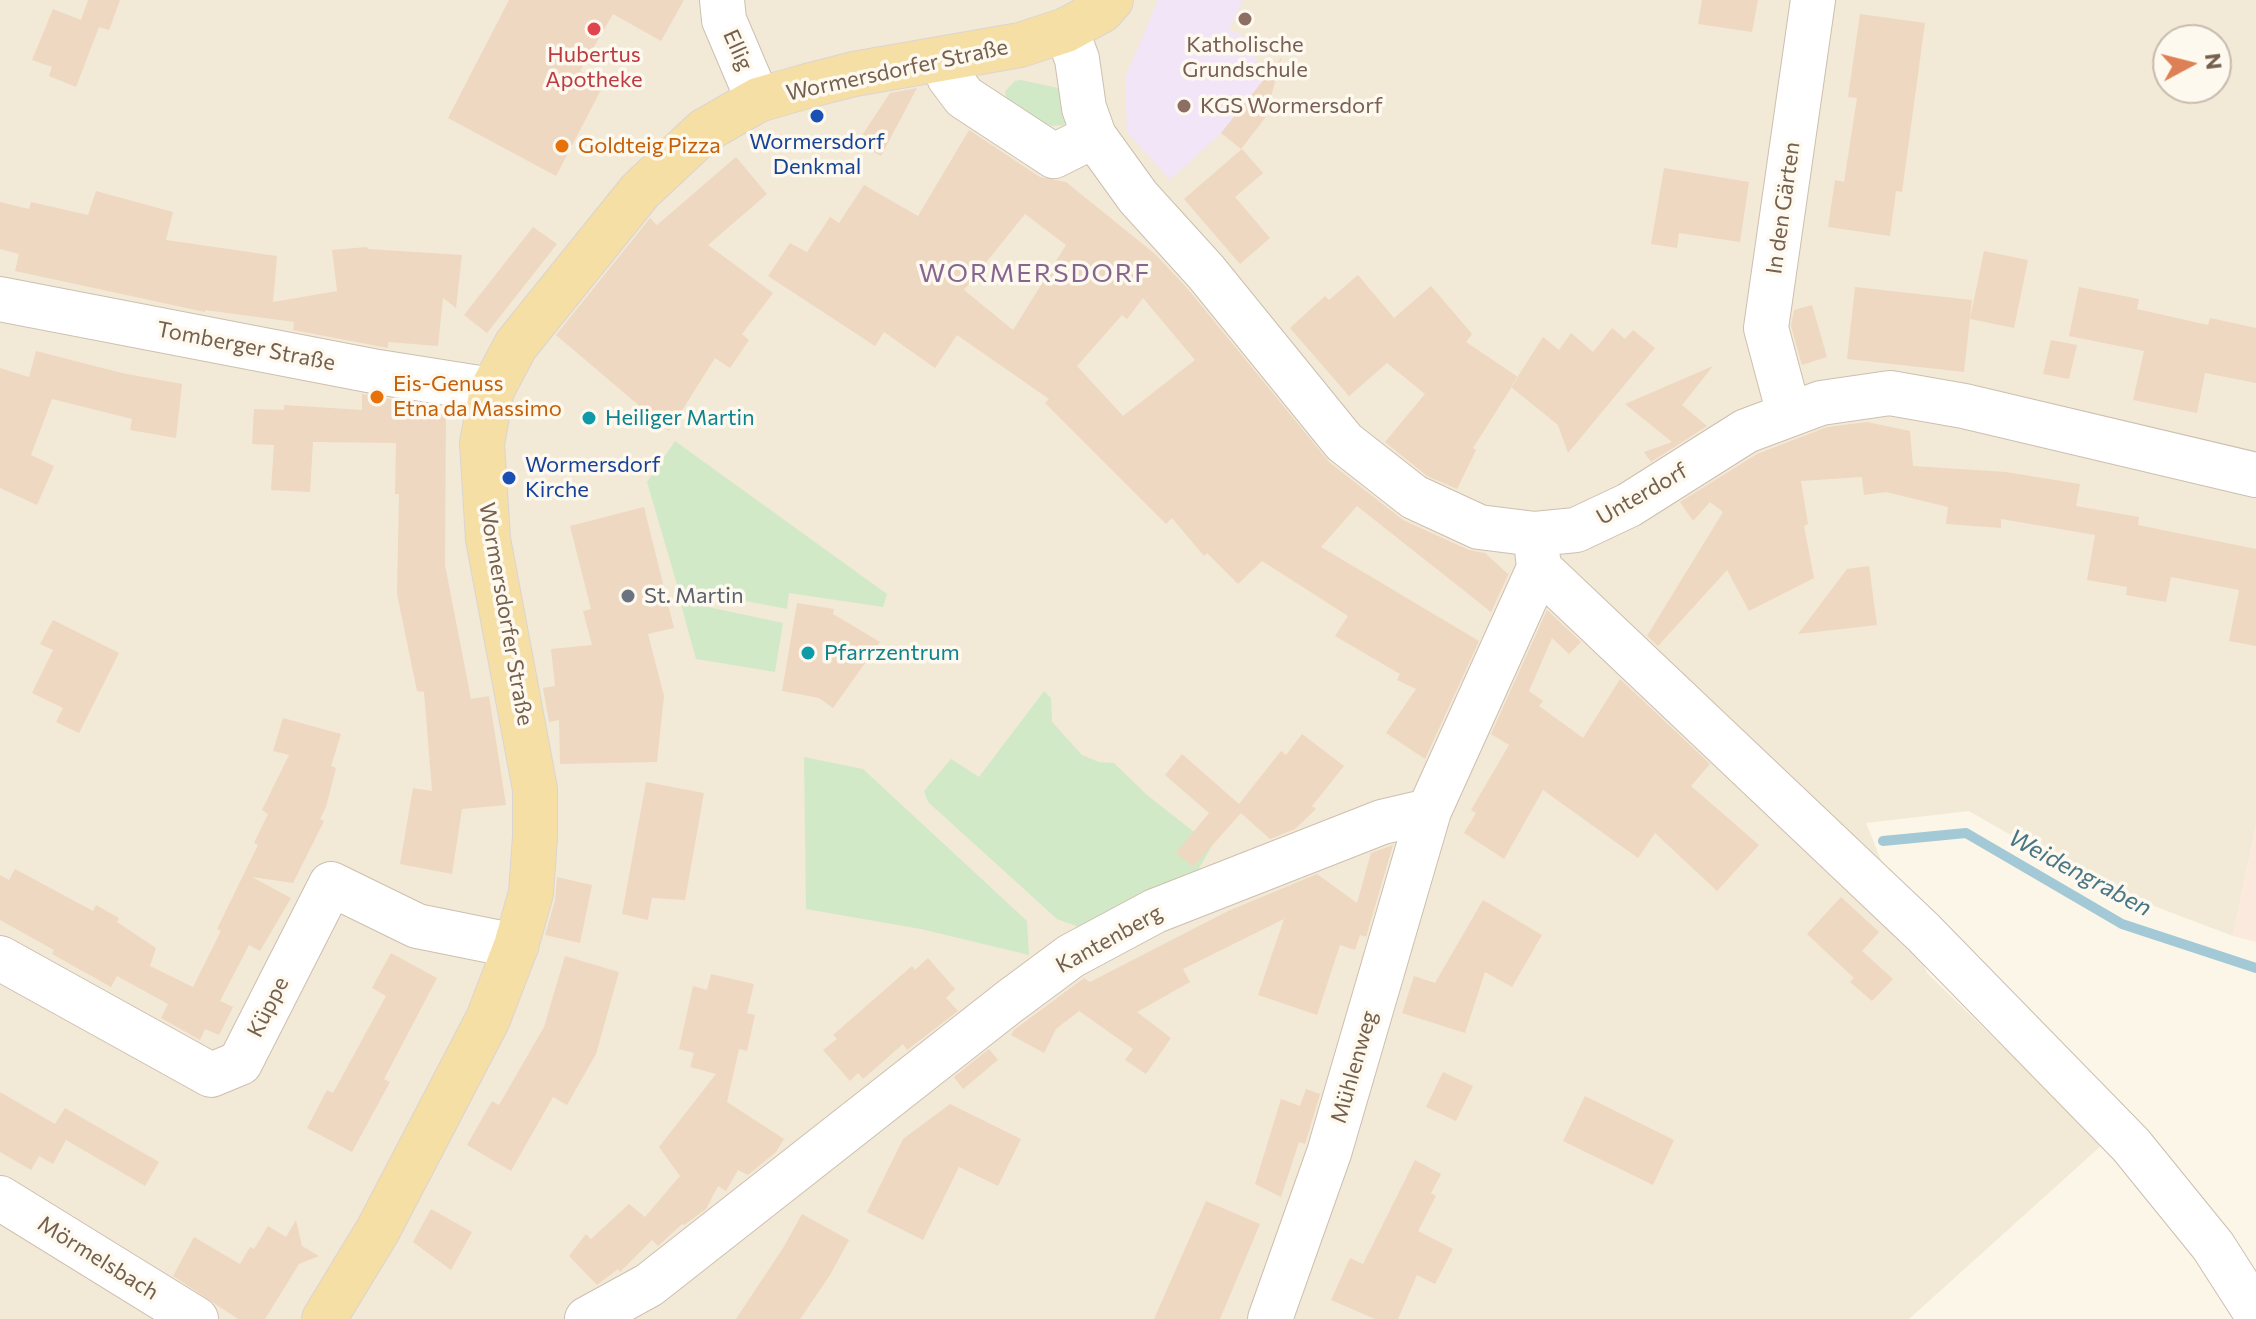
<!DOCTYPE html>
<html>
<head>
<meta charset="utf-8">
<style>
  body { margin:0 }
  #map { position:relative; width:2256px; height:1319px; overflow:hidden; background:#fbf6e8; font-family:Commissioner,sans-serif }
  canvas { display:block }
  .north { position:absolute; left:2152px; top:24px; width:80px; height:80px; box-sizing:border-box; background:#fef9ef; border:2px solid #c7bbae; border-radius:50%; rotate:83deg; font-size:22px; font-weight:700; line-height:32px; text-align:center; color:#755f4d }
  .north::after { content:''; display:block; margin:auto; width:28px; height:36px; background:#de8055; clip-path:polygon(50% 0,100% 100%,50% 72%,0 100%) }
</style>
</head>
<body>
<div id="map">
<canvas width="2256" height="1319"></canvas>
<div class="north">N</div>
</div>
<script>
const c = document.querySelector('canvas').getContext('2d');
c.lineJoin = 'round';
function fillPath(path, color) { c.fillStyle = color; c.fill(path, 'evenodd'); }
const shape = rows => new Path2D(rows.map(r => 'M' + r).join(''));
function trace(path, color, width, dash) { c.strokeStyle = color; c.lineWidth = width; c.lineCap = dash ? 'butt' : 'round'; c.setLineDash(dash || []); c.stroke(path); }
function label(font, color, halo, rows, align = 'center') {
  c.font = font + ' Commissioner,sans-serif'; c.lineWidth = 7; c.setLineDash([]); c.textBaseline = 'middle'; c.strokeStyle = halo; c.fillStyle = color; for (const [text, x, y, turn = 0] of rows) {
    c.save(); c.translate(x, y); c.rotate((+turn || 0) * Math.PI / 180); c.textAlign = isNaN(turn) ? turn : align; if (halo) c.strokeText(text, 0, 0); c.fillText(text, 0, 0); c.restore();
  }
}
fillPath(shape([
  [0,0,2256,0,2256,825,2233,936,2096,884,1969,811,1866,823,1927,973,2103,1144,1909,1319,0,1319],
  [2168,40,2216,40,2216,88,2168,88]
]), '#f3e9d7');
fillPath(shape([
  [2256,825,2256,942,2233,936]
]), '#fbe9dd');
fillPath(shape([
  [1158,0,1243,0,1229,29,1247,38,1264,80,1221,133,1170,180,1127,132,1125,78]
]), '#f3e5f8');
fillPath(shape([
  [1021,80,1063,89,1068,118,1064,125,1052,126,1017,113,1007,104,1005,91,1015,81],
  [675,441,887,594,883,607,789,593,787,609,678,588,647,482],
  [680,601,783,623,775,672,696,659],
  [1044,691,1051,698,1052,722,1082,755,1099,762,1114,763,1147,795,1212,846,1198,870,1202,876,1079,927,1057,919,928,802,924,791,951,759,979,777],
  [804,757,863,769,1027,921,1029,955,921,929,806,909]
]), '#d2e9c7');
trace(shape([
  [1883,841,1966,833,2122,924,2256,968]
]), '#a4c9d6', 10);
fillPath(shape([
  [88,0,120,0,109,30,99,27,76,87,49,76,52,67,32,60,53,9,81,20],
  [509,0,684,0,661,41,613,14,580,71,604,84,556,176,448,118],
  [1702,0,1758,0,1752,32,1698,24],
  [1860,14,1925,23,1902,192,1896,191,1890,236,1828,227,1835,180,1844,182,1857,98,1848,97],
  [1282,57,1265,118,1241,149,1221,133],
  [917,88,881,156,857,143,890,93],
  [969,130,1040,177,1066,182,1155,254,1187,288,1329,462,1403,520,1469,550,1485,553,1508,574,1510,571,1491,612,1357,506,1321,547,1479,641,1425,759,1386,733,1416,689,1397,680,1400,674,1335,636,1348,616,1262,561,1238,584,1207,553,1204,556,1172,518,1166,524,1045,403,1049,399,957,335,935,368,884,332,875,346,768,276,790,243,807,252,830,217,839,223,864,185,918,216],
  [1025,214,1066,245,1013,330,964,290],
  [1143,298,1195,360,1123,416,1077,366,1122,315,1127,319],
  [1242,149,1263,173,1235,197,1270,238,1240,264,1184,199],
  [736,157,767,194,708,245,773,293,742,334,749,340,730,368,715,358,669,431,556,335,650,218,657,225],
  [1664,168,1749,182,1740,242,1679,233,1677,248,1651,244],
  [96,191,173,212,166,240,277,256,273,302,337,291,332,250,367,247,368,249,462,255,456,308,443,298,438,346,388,342,388,348,293,330,294,322,205,310,205,312,15,271,19,254,0,249,0,202,29,209,31,202,88,215],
  [533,227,557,244,487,333,464,315],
  [1984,251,2028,260,2014,328,1970,319],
  [1358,275,1394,318,1431,286,1472,334,1466,342,1518,377,1473,448,1476,450,1457,489,1427,476,1385,442,1425,394,1387,363,1349,396,1290,328,1325,296,1329,300],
  [1855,287,1972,300,1964,372,1847,359],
  [2079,287,2139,299,2137,309,2208,325,2210,318,2256,328,2256,383,2205,373,2197,413,2133,400,2144,351,2069,336],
  [1812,305,1827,357,1802,365,1791,326,1794,310],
  [1612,328,1625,339,1633,330,1655,348,1568,453,1558,425,1511,387,1543,337,1559,350,1571,333,1593,352],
  [2051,340,2077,345,2069,379,2043,374],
  [36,351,122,373,182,384,176,438,130,430,132,419,52,399,31,455,54,466,37,505,0,488,0,368,29,377],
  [1713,366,1682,405,1707,426,1651,462,1644,452,1672,442,1625,404],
  [362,394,432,406,431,412,439,407,446,408,445,565,471,699,489,696,506,805,462,809,452,874,400,864,413,788,432,791,424,692,417,691,397,594,399,494,395,494,396,443,313,442,310,492,271,490,274,445,252,444,254,409,284,410,284,405,362,410],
  [1867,422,1910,431,1913,466,2006,472,2080,484,2076,506,2139,517,2138,525,2256,549,2256,646,2229,641,2239,590,2171,577,2166,602,2126,595,2127,587,2087,580,2095,535,2001,519,2001,528,1946,524,1948,507,1886,492,1864,495,1862,477,1801,481,1808,524,1804,526,1814,578,1749,611,1727,570,1658,646,1647,636,1723,512,1710,502,1693,521,1680,502,1757,454,1827,427],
  [644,507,674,628,648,634,664,696,657,762,560,764,559,720,549,722,543,688,555,686,551,649,592,645,583,611,591,609,570,526],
  [1869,566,1877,625,1798,634,1847,569],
  [797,603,834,609,833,614,880,642,833,708,819,698,782,691],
  [1547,610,1581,642,1569,654,1552,638,1529,691,1543,701,1539,706,1583,738,1620,679,1710,764,1691,786,1759,845,1717,891,1655,833,1638,858,1543,790,1504,859,1464,833,1476,813,1471,810,1509,745,1491,734],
  [53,620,119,653,79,733,56,722,63,708,32,693,53,650,40,644],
  [283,718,341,734,331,766,336,768,326,807,320,819,324,821,293,883,252,877,291,898,260,951,249,945,220,1001,233,1007,219,1035,205,1029,200,1040,161,1018,168,1004,117,976,111,987,52,954,54,950,0,920,0,875,9,880,15,869,93,911,96,905,119,918,117,922,156,948,150,966,193,987,221,931,217,929,258,845,254,843,268,814,262,810,289,755,273,751],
  [1302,734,1344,766,1312,806,1316,809,1295,829,1270,839,1241,813,1193,867,1176,853,1209,813,1165,775,1182,754,1239,804,1281,751,1286,755],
  [646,782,704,793,685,900,652,898,648,920,622,914],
  [1393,845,1366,937,1360,935,1355,950,1340,945,1317,1015,1258,995,1284,919,1183,969,1190,982,1137,1012,1171,1038,1146,1074,1125,1060,1133,1049,1079,1011,1056,1029,1044,1053,1011,1035,1014,1030,1084,978,1090,982,1228,911,1317,874,1357,903,1371,853],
  [557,877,592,885,580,943,545,935,555,900],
  [1841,897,1879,932,1862,951,1893,979,1872,1001,1850,982,1854,978,1807,934],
  [1483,900,1542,935,1512,987,1485,972,1465,1033,1402,1013,1414,976,1435,983],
  [391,953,437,978,384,1079,390,1082,352,1152,307,1128,327,1090,333,1093,386,996,372,988],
  [565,956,619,972,596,1054,567,1105,553,1097,511,1171,467,1145,492,1101,499,1105,544,1027],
  [928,958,955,989,946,998,958,1011,907,1050,903,1044,863,1079,858,1073,850,1081,823,1050,837,1039,833,1035,912,966,915,970],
  [711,974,754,984,747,1013,755,1015,747,1051,739,1049,727,1102,784,1139,776,1152,748,1175,738,1170,726,1191,718,1186,706,1209,684,1225,682,1224,658,1246,652,1240,620,1272,618,1269,597,1285,569,1256,586,1234,591,1239,629,1204,645,1217,680,1176,659,1147,716,1074,690,1067,694,1053,679,1049,693,986,707,990],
  [989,1049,998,1060,963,1089,954,1077],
  [1443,1072,1473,1086,1456,1121,1426,1107],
  [1306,1089,1320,1094,1305,1144,1299,1142,1281,1197,1255,1184,1281,1099,1300,1106],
  [0,1092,55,1124,65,1108,159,1162,145,1186,66,1140,53,1164,39,1156,31,1170,0,1152],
  [1585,1096,1674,1140,1653,1185,1563,1141],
  [950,1104,1021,1139,998,1186,959,1167,923,1240,867,1212,903,1139],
  [1415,1160,1441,1174,1431,1193,1436,1196,1418,1231,1453,1249,1435,1284,1417,1275,1398,1319,1375,1319,1331,1300,1350,1258,1363,1264],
  [1206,1201,1260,1224,1220,1319,1154,1319],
  [431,1209,472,1232,451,1270,413,1242],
  [802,1214,849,1240,830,1275,800,1319,736,1319,783,1248],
  [296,1220,302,1246,319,1256,299,1264,265,1319,238,1319,173,1276,194,1237,240,1264,250,1247,254,1249,268,1226,286,1237]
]), '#efd8c1');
const minor = shape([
  [722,0,724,20,758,100],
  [1066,30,1077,59,1084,108,1094,136,1138,197,1206,272,1344,442,1414,497,1479,527,1535,534,1576,530,1629,505,1746,431,1821,403,1890,393,1964,406,2256,475],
  [949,77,964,97,1054,156,1094,136],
  [0,299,378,372,492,390],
  [1789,414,1766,328,1813,0],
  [1539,568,1923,932,2131,1145,2213,1246,2256,1313],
  [0,958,211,1075,240,1063,331,884,417,926,516,946],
  [0,1198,196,1319],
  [587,1319,649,1285,1009,1002,1071,956,1155,911,1382,822,1429,811],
  [1270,1319,1329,1153,1429,811,1539,568,1536,540]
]);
const major = shape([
  [324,1319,378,1230,488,1019,516,946,531,893,535,837,535,789,488,539,482,443,492,390,516,345,640,191,704,131,758,100,807,86,854,74,1020,45,1066,30,1101,11,1111,0]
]);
trace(minor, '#cdbfaf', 46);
trace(major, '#dbd5d1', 46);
trace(minor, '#fff', 44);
trace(major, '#f6dfa5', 44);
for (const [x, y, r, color] of [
  [1245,19,8,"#8d6e63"],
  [594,29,8,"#e0444e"],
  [1184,106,8,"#8d6e63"],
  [817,116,8,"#1a4fb4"],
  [562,146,8,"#e8710a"],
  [377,397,8,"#e8710a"],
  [589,418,8,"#0f9aa8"],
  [509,478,8,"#1a4fb4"],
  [628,596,8,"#6b7280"],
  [808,653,8,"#0f9aa8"]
]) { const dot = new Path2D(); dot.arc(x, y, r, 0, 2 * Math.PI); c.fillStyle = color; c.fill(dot); trace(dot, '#fef9ef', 3); }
label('22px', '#785e54', '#fef9ef', [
  ["Katholische",1245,45],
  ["Grundschule",1245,70],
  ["KGS Wormersdorf",1200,106,"left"]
]);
label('22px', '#755f4d', '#fef9ef', [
  ["Ellig",738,50,66],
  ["Wormersdorfer Straße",897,70,-12],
  ["In den Gärten",1783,208,-82],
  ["Tomberger Straße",246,346,11],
  ["Unterdorf",1642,494,-30],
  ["Wormersdorfer Straße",506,614,80],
  ["Kantenberg",1109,939,-29],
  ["Küppe",268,1007,-63],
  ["Mühlenweg",1354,1067,-74],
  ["Mörmelsbach",98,1258,32]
]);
label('22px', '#be3a42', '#fef9ef', [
  ["Hubertus",594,55],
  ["Apotheke",594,80]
]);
label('22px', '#164399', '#fef9ef', [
  ["Wormersdorf",817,142],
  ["Denkmal",817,167],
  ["Wormersdorf",525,465,"left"],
  ["Kirche",525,490,"left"]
]);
label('22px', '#c56008', '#fef9ef', [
  ["Goldteig Pizza",578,146],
  ["Eis-Genuss",393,384],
  ["Etna da Massimo",393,409]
], 'left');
label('22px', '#0d838f', '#fef9ef', [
  ["Heiliger Martin",605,418],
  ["Pfarrzentrum",824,653]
], 'left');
label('22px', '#5b616d', '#fef9ef', [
  ["St. Martin",644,596]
], 'left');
label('italic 24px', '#487686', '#fef9ef', [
  ["Weidengraben",2080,873,28]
]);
c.letterSpacing = '2px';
label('26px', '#866690', '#fef9ef', [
  ["WORMERSDORF",1035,273]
]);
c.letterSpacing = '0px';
</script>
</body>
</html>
